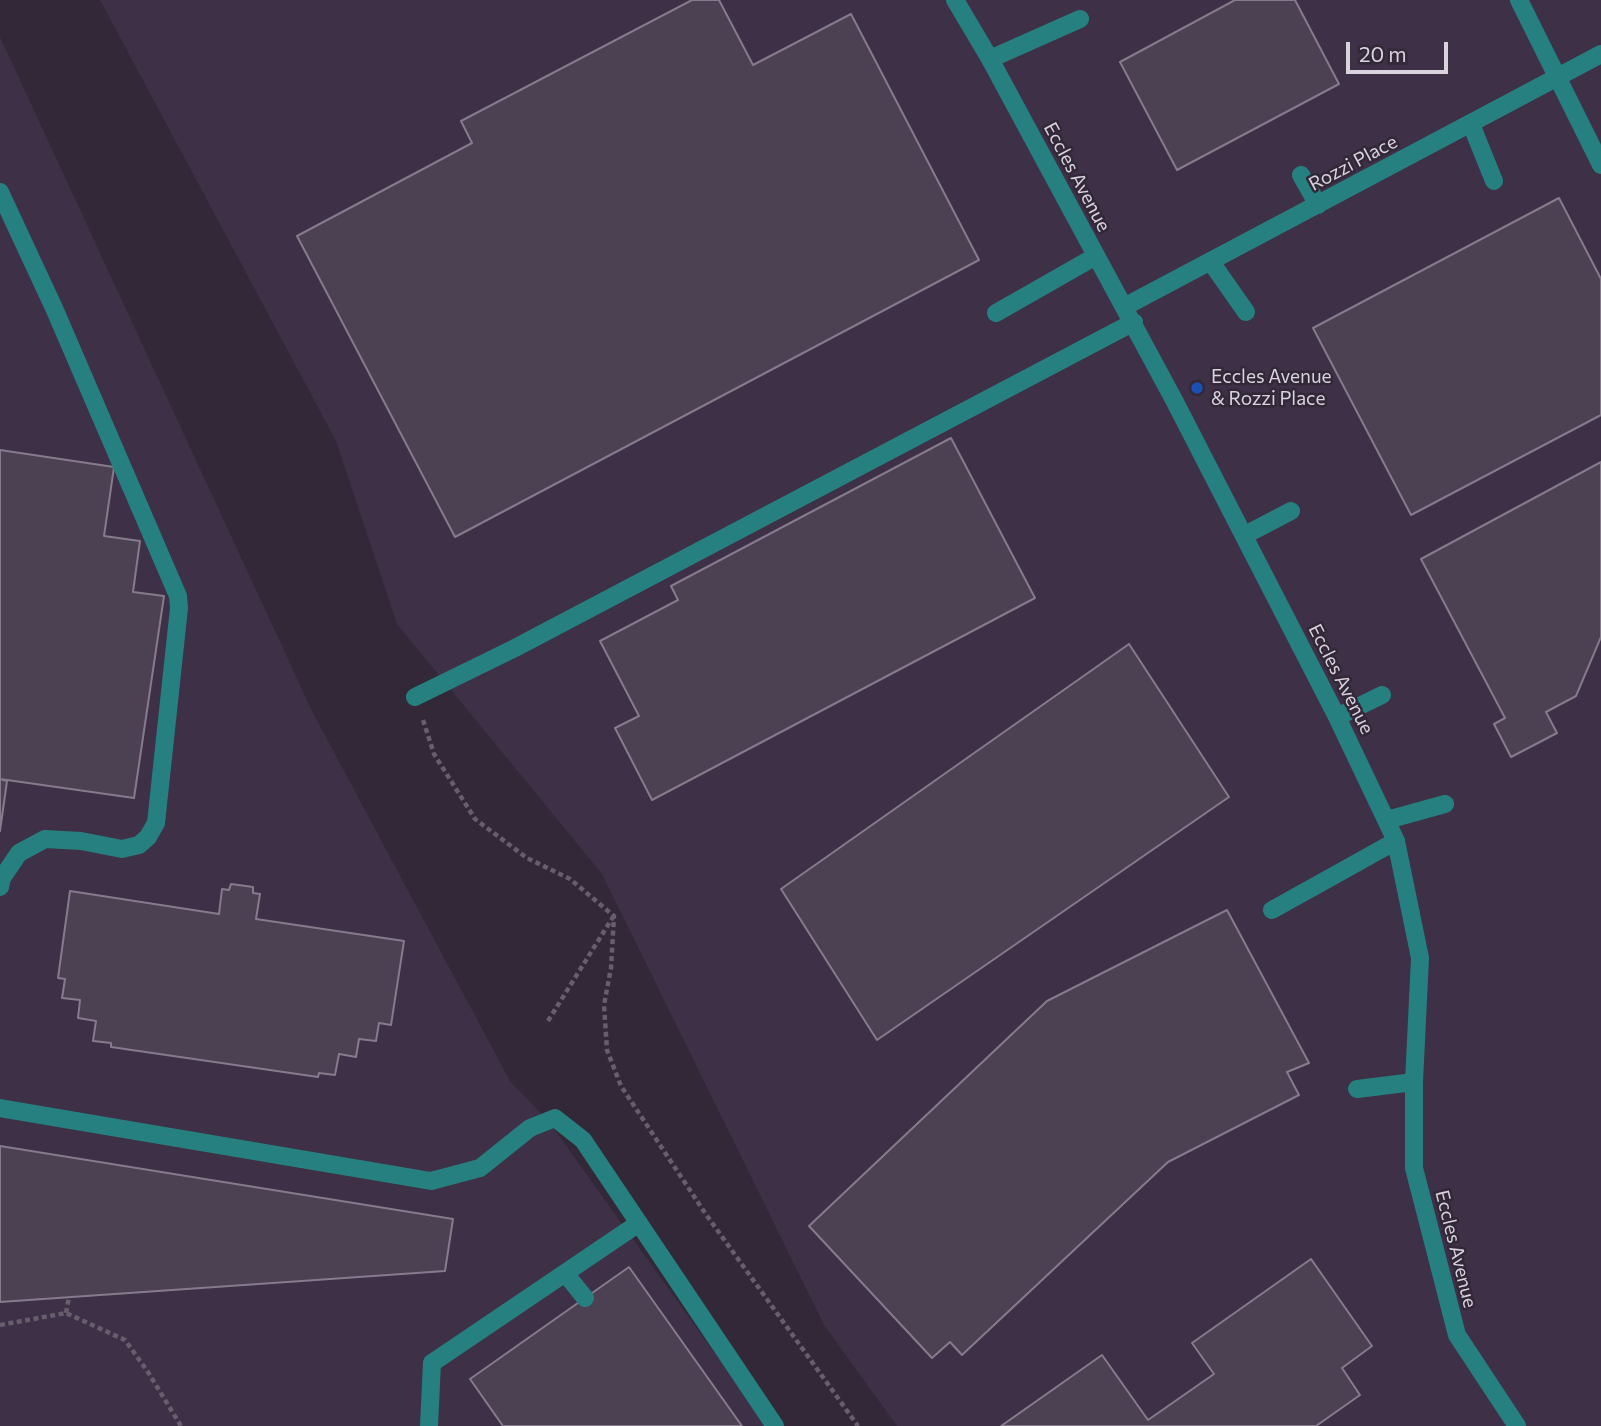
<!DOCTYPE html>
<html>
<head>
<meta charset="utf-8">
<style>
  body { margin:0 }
  #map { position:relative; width:1601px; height:1426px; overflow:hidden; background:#322838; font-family:Commissioner,sans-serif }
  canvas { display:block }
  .scale { position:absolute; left:1346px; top:42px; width:102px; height:32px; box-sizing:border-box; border:4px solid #d9d3de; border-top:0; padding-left:9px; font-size:21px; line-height:24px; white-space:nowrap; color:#d9d3de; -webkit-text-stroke:5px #322838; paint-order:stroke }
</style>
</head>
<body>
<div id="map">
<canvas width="1601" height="1426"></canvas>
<div class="scale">20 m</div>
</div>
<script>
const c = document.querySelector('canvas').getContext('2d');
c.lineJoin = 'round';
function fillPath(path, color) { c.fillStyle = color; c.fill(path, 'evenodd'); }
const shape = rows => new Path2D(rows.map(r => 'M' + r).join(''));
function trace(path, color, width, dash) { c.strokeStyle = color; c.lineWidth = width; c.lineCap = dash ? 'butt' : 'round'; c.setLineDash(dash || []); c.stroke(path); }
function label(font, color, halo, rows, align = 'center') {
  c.font = font + ' Commissioner,sans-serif'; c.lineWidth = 5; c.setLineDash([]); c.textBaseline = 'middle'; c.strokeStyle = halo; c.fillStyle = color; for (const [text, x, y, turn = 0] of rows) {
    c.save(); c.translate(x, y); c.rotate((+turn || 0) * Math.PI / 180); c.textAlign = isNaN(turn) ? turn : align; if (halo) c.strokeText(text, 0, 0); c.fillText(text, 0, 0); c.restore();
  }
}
fillPath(shape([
  [100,0,1601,0,1601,1426,897,1426,824,1325,602,874,397,624,336,441],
  [0,37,313,713,510,1081,549,1122,767,1426,0,1426]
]), '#3e3046');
const building = shape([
  [692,0,719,0,753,65,851,14,979,260,455,537,297,236,472,143,461,121,692,0],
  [1235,0,1295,0,1339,84,1177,170,1120,62,1235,0],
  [1559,198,1601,279,1601,415,1411,515,1313,328,1559,198],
  [951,438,1035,598,652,800,615,728,639,716,600,641,678,600,671,586,951,438],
  [0,450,114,467,104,536,140,541,133,592,164,596,134,798,0,779,0,450],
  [1601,462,1601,637,1576,696,1546,712,1557,733,1511,757,1494,724,1505,718,1421,559,1601,462],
  [1129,644,1229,797,877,1040,781,889,1129,644],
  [0,779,7,781,0,831,0,779],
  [231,884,253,887,253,893,260,894,256,919,404,941,391,1025,379,1023,376,1041,359,1039,356,1057,339,1054,335,1075,319,1073,318,1077,111,1047,111,1043,93,1041,96,1021,78,1018,80,1000,62,998,65,979,58,978,70,891,219,914,222,889,229,890,231,884],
  [1227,910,1309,1063,1287,1072,1299,1095,1168,1162,962,1355,950,1342,932,1358,809,1226,1047,1001,1227,910],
  [0,1146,453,1219,445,1271,0,1302,0,1146],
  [1311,1259,1372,1346,1342,1368,1360,1395,1316,1426,1001,1426,1102,1355,1148,1420,1214,1374,1192,1343,1311,1259],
  [629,1267,742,1426,503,1426,470,1379,629,1267]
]);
fillPath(building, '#4c4152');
trace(building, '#867a8d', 2);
trace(shape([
  [423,720,434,754,475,819,527,858,570,879,614,916,611,968,604,1005,607,1050,621,1086,705,1213,858,1426],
  [548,1021,613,917],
  [66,1313,69,1297],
  [0,1325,66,1313,125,1340,148,1372,181,1426]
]), '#675e6d', 4.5, [5, 3.5]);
trace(shape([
  [955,0,990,59,1174,400,1337,717,1396,841,1420,958,1414,1082,1414,1168,1457,1335,1517,1426],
  [1519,0,1601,165],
  [990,59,1080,19],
  [1471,124,1494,181],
  [1301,175,1318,205],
  [0,192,54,308,178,596,179,608,156,823,148,837,139,845,122,849,81,841,45,839,19,853,2,878,0,887],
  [1211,262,1246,312],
  [1124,307,1601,54],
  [996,313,1096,256],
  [1245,535,1291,511],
  [415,697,515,648,1134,322],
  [1337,717,1382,695],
  [1387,820,1445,804],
  [1272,910,1396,841],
  [1357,1089,1414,1082],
  [0,1108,431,1181,480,1168,530,1128,555,1118,583,1140,775,1426],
  [565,1273,585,1298],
  [429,1426,432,1363,639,1223]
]), '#26807f', 18);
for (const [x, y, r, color] of [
  [1197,388,7,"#1a4fb4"]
]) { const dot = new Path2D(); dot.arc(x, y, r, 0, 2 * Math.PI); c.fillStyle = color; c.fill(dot); trace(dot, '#322838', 2.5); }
label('19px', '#d9d3de', '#322838', [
  ["Rozzi Place",1353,163,-28],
  ["Eccles Avenue",1077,177,62],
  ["Eccles Avenue",1341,679,63],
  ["Eccles Avenue",1456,1249,76]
]);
label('19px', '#d9d3de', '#322838', [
  ["Eccles Avenue",1211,377],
  ["& Rozzi Place",1211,399]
], 'left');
</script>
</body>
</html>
